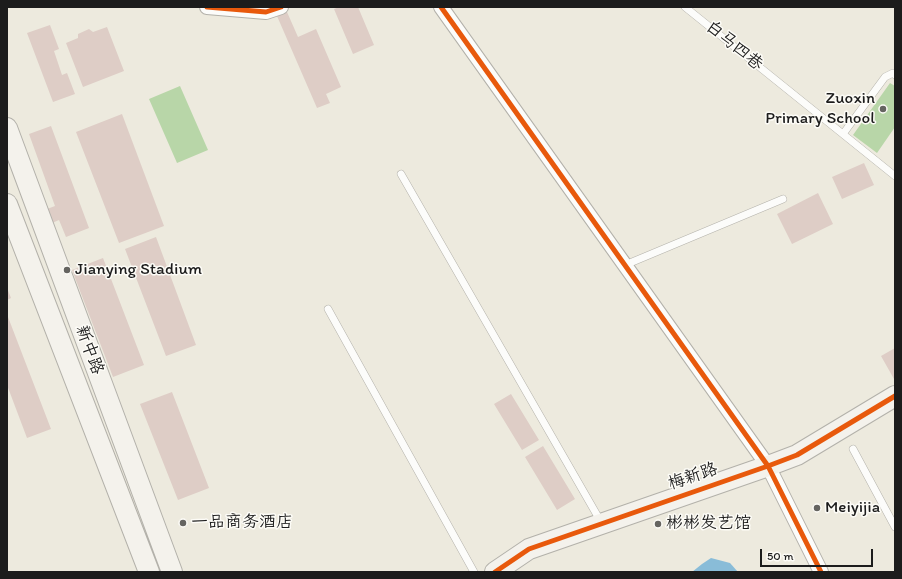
<!DOCTYPE html>
<html>
<head>
<meta charset="utf-8">
<style>
  body { margin:0 }
  #map { position:relative; width:902px; height:579px; overflow:hidden; background:#edeade; font-family:Itim,sans-serif }
  canvas { display:block }
  .frame { position:absolute; inset:0; border:8px solid #1c1c1c; pointer-events:none }
  .scale { position:absolute; left:760px; top:549px; width:113px; height:18px; box-sizing:border-box; border:2px solid #1c1c1c; border-top:0; padding-left:5px; font-size:12px; line-height:14px; white-space:nowrap; color:#1c1c1c; -webkit-text-stroke:3px #fdfcf7; paint-order:stroke }
</style>
</head>
<body>
<div id="map">
<canvas width="902" height="579"></canvas>
<div class="frame"></div>
<div class="scale">50 m</div>
</div>
<script>
const c = document.querySelector('canvas').getContext('2d');
c.lineJoin = 'round';
function fillPath(path, color) { c.fillStyle = color; c.fill(path, 'evenodd'); }
const shape = rows => new Path2D(rows.map(r => 'M' + r).join(''));
function trace(path, color, width, dash) { c.strokeStyle = color; c.lineWidth = width; c.lineCap = dash ? 'butt' : 'round'; c.setLineDash(dash || []); c.stroke(path); }
function label(font, color, halo, rows, align = 'center') {
  c.font = font + ' Itim,"LXGW WenKai TC",sans-serif'; c.lineWidth = 3; c.setLineDash([]); c.textBaseline = 'middle'; c.strokeStyle = halo; c.fillStyle = color; for (const [text, x, y, turn = 0] of rows) {
    c.save(); c.translate(x, y); c.rotate((+turn || 0) * Math.PI / 180); c.textAlign = isNaN(turn) ? turn : align; if (halo) c.strokeText(text, 0, 0); c.fillText(text, 0, 0); c.restore();
  }
}
fillPath(shape([
  [890,83,895,86,895,127,877,153,853,135],
  [180,86,208,150,177,163,149,99]
]), '#b8d6a8');
fillPath(shape([
  [711,558,730,563,738,572,692,572,702,564]
]), '#89bcd8');
fillPath(shape([
  [339,7,358,7,374,45,353,54,334,9],
  [287,12,298,37,316,29,341,87,326,94,330,103,317,108,277,16],
  [50,25,59,49,54,51,62,75,67,73,75,94,53,102,27,33],
  [107,27,124,71,83,87,66,43,78,38,78,34,89,29,93,32],
  [122,114,164,226,119,243,76,132],
  [51,126,89,228,66,237,59,220,52,223,47,209,55,206,29,134],
  [864,163,874,185,842,199,832,177],
  [818,193,833,224,792,244,777,214],
  [156,237,196,345,166,356,125,249],
  [103,258,144,365,113,377,72,270],
  [7,288,11,298,7,300],
  [8,317,51,429,27,438,7,385,7,318],
  [895,348,895,378,894,379,881,356],
  [172,392,209,488,178,500,140,404],
  [511,394,539,440,522,450,494,404],
  [543,446,575,499,557,510,525,457]
]), '#decdc6');
const lane = shape([
  [685,7,895,176],
  [843,134,885,77,893,73,895,75],
  [401,174,601,522],
  [625,265,783,199],
  [328,309,474,572],
  [853,449,895,527]
]);
const street = shape([
  [207,7,266,12,281,7],
  [441,7,768,466,821,572]
]);
const secondary = shape([
  [7,128,172,572],
  [7,204,149,572],
  [495,572,529,549,768,466,797,455,895,396]
]);
trace(lane, '#b3b1aa', 8);
trace(street, '#b3b1aa', 16);
trace(secondary, '#b3b1aa', 22);
trace(lane, '#fcfcfa', 7);
trace(street, '#fcfcfa', 14);
trace(secondary, '#f4f2ec', 20);
trace(shape([
  [207,7,266,12,281,7],
  [441,7,768,466,821,572],
  [495,572,529,549,768,466,797,455,895,396]
]), '#e8590c', 5);
for (const [x, y, r, color] of [
  [883,109,4,"#656460"],
  [67,270,4,"#656460"],
  [817,508,4,"#656460"],
  [183,523,4,"#656460"],
  [658,524,4,"#656460"]
]) { const dot = new Path2D(); dot.arc(x, y, r, 0, 2 * Math.PI); c.fillStyle = color; c.fill(dot); trace(dot, '#fdfcf7', 1.5); }
label('17px', '#1c1c1c', '#fdfcf7', [
  ["白马四巷",734,46,39],
  ["新中路",89,350,70],
  ["梅新路",693,477,-19]
]);
label('17px', '#1c1c1c', '#fdfcf7', [
  ["Zuoxin",875,99,"right"],
  ["Primary School",875,119,"right"],
  ["Jianying Stadium",75,270],
  ["Meiyijia",825,508],
  ["一品商务酒店",191,523],
  ["彬彬发艺馆",666,524]
], 'left');
</script>
</body>
</html>
